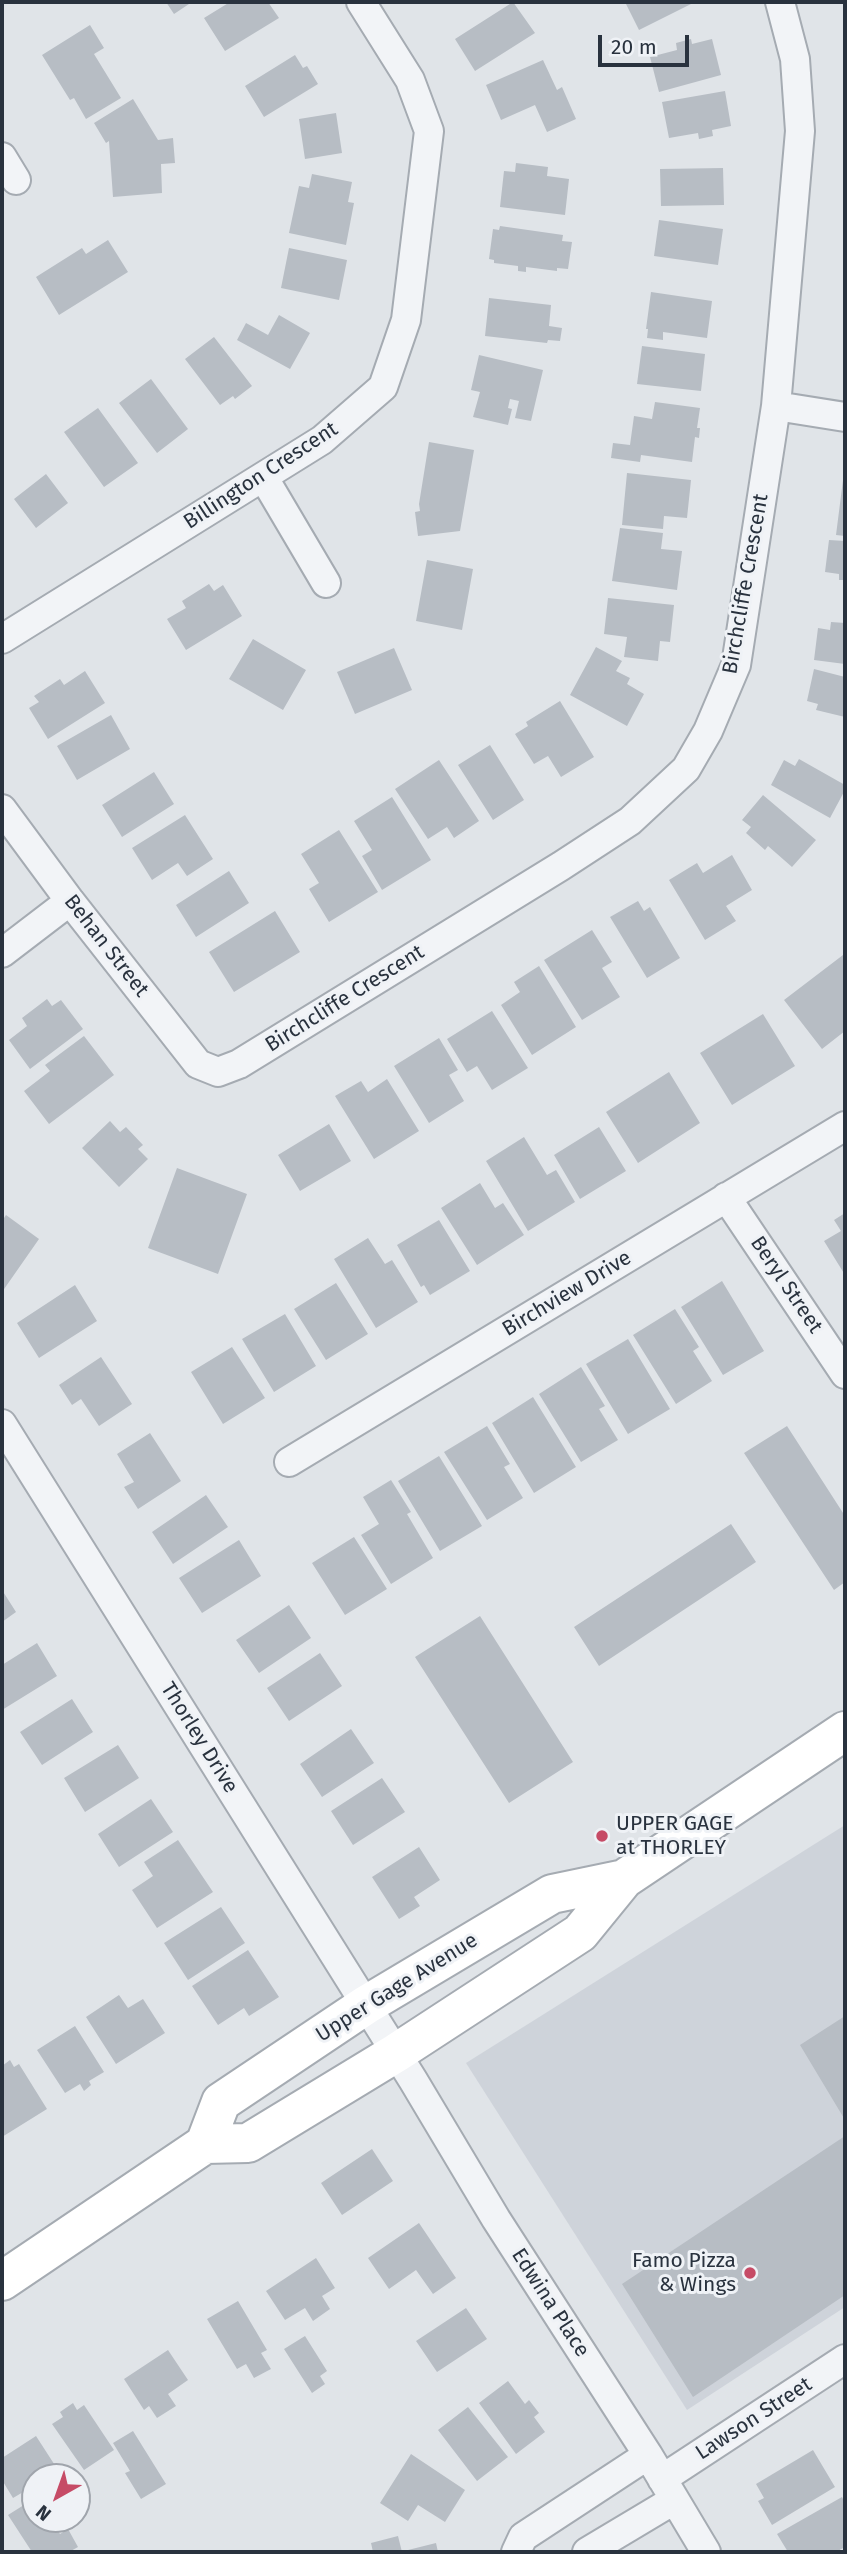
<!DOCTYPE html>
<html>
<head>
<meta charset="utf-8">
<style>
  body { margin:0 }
  #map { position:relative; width:847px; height:2554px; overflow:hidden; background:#e0e4e8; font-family:"Fira Sans",sans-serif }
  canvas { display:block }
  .frame { position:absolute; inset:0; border:4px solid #29323e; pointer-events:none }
  .north { position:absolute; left:21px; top:2463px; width:70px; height:70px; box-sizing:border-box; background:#eff2f6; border:2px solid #a0a5ac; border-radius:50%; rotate:220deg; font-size:19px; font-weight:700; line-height:28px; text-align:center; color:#29323e }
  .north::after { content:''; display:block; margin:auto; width:24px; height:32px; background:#c64b66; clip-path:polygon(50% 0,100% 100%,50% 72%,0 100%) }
  .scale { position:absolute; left:598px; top:35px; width:91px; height:32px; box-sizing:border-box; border:4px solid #29323e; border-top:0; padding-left:9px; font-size:21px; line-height:24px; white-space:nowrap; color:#29323e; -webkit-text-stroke:5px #eff2f6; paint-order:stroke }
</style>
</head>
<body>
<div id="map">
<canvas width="847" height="2554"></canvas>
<div class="frame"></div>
<div class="north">N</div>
<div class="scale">20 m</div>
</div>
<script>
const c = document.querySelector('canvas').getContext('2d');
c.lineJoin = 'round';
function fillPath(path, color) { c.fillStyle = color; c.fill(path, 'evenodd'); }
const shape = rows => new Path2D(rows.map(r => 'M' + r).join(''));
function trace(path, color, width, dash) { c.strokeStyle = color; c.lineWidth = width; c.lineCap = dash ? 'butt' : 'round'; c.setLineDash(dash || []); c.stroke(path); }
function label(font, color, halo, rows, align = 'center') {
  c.font = font + ' "Fira Sans",sans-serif'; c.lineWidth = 6; c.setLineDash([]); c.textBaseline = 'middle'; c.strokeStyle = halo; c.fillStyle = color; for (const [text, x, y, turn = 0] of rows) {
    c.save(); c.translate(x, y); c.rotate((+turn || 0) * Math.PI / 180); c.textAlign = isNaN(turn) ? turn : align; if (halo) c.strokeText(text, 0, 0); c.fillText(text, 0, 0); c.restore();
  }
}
fillPath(shape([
  [845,1825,845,2307,687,2410,466,2063]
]), '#ced3da');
fillPath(shape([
  [166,2,192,2,174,14],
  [230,2,268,2,279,18,225,51,204,18],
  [513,2,535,33,475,71,455,39],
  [625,2,695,2,639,30],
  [90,25,104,48,94,54,121,98,86,119,74,98,70,100,42,55],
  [691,39,692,44,712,39,721,75,659,92,650,57,677,50,676,43],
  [295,55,303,68,307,66,318,84,264,117,245,86],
  [543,60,557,90,562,87,576,119,547,132,535,105,501,120,486,85],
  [725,91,731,126,712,130,713,136,699,139,698,133,669,138,662,102],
  [133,99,158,140,173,138,175,163,161,164,162,193,113,197,109,141,106,143,94,123],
  [336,113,342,153,305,159,299,119],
  [516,163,548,167,547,176,569,179,565,215,500,207,504,171,515,172],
  [723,168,724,205,661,206,660,169],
  [312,174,352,182,348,202,354,203,346,245,289,233,299,186,309,188],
  [659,220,723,229,718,265,654,256],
  [500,226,563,235,562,241,572,242,568,269,557,268,557,271,526,267,526,272,518,271,518,266,494,263,494,260,489,259,493,229,499,230],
  [108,240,128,272,59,315,36,277,82,248,86,254],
  [289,248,347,260,339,300,281,288],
  [651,292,712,301,707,338,663,332,663,340,647,338,648,329,646,329],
  [489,298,551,305,549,326,562,328,560,341,548,340,547,343,485,336],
  [279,315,310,333,290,369,237,340,246,323,268,335],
  [214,337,252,386,235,399,233,396,220,405,185,359],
  [642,346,705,354,701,391,637,384],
  [479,355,543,370,531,421,515,418,519,401,510,399,508,408,512,409,508,425,473,417,480,392,471,390],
  [151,379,188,429,157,453,119,403],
  [655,402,700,408,697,428,700,428,699,438,695,437,692,462,641,455,640,462,611,458,613,443,630,445,634,416,652,419],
  [98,408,138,463,104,487,64,432],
  [429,442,474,450,460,531,418,536,415,512,420,511,419,504],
  [627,473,691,480,687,518,664,516,663,529,622,525],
  [46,474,68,503,36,528,14,499],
  [843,480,845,481,845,536,836,535],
  [620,528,663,533,661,549,682,551,677,590,612,581],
  [829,540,845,541,845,580,839,580,839,574,825,572],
  [427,560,473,569,462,630,416,621],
  [209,584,214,591,223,585,242,616,186,650,167,619,186,608,182,601],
  [608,598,674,605,670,642,660,641,658,661,624,657,627,637,604,634],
  [831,622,845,623,845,664,814,660,818,628,830,630],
  [253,639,306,670,283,710,229,679],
  [596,647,622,661,616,671,630,678,627,684,644,694,627,726,570,695],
  [394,648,412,690,355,714,337,672],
  [814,669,845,677,845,717,816,710,818,704,807,701],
  [85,671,105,703,48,739,29,708,39,702,34,696,60,679,64,685],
  [560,701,594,757,561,777,548,756,534,764,515,734,528,726,526,722],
  [111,715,130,749,77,780,57,746],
  [490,745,524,800,493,820,458,765],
  [799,759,845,785,845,790,830,818,771,785,784,760,795,766],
  [439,760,479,821,454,838,447,827,428,839,395,789],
  [154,772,174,804,122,837,102,805],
  [763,795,816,840,792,867,768,846,765,850,746,833,751,827,742,820],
  [392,797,431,860,382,890,362,856,372,850,354,821],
  [185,815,213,859,187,876,178,863,152,880,132,848],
  [339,830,378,892,329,922,309,889,319,883,301,854],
  [732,855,752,890,726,906,736,921,705,940,669,880,697,863,703,873],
  [229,871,249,903,196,937,176,905],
  [638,901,644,911,650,907,680,958,647,978,610,917],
  [275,911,300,952,234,992,209,952],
  [592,930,612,962,602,968,620,997,582,1020,544,960],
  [843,955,845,1031,822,1049,784,1000],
  [539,966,576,1027,532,1055,501,1005,520,992,514,982],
  [47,999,52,1006,61,1000,83,1029,30,1069,9,1040,27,1026,22,1018],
  [492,1011,528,1068,492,1090,477,1066,467,1072,447,1039],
  [763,1014,795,1066,732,1105,700,1053],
  [84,1036,114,1075,49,1124,24,1091,50,1071,45,1065],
  [439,1038,458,1070,449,1075,464,1101,429,1123,394,1066],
  [669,1072,700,1123,638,1163,606,1112],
  [387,1079,419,1131,374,1159,335,1096,361,1081,368,1092],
  [110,1121,120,1132,126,1127,143,1145,138,1149,148,1159,119,1187,82,1148],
  [329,1124,351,1161,300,1191,278,1155],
  [599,1127,626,1171,580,1199,554,1155],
  [524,1137,547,1175,556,1170,575,1202,528,1231,486,1161],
  [177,1168,247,1194,218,1274,148,1248],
  [480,1183,495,1208,503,1203,524,1235,477,1265,441,1208],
  [845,1213,845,1275,824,1241,841,1231,834,1220],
  [6,1215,39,1239,2,1292,2,1221],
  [439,1220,470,1271,430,1295,424,1285,421,1287,397,1245],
  [368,1238,385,1264,392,1260,418,1302,376,1328,334,1259],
  [722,1281,764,1351,723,1375,681,1307],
  [336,1283,368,1334,326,1360,294,1309],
  [75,1285,97,1321,39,1358,17,1323],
  [675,1309,699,1347,693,1351,712,1381,676,1404,633,1335],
  [285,1314,316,1366,274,1392,242,1339],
  [628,1339,670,1409,628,1434,586,1364],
  [232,1347,265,1398,223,1424,191,1372],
  [101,1357,132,1404,99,1426,81,1399,72,1405,59,1385],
  [581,1367,605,1406,599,1409,618,1440,581,1462,539,1394],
  [533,1397,576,1467,534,1493,492,1423],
  [487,1426,510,1464,504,1467,523,1498,487,1520,444,1452],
  [787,1426,845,1516,845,1582,834,1590,744,1453],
  [150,1433,181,1481,138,1509,124,1487,134,1482,117,1454],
  [439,1456,482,1526,440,1551,398,1481],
  [391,1480,411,1512,407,1514,433,1558,391,1584,361,1535,379,1524,363,1497],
  [206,1495,228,1527,173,1564,152,1532],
  [731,1524,756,1562,599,1666,574,1627],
  [354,1537,387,1589,345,1615,312,1563],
  [239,1540,261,1576,202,1613,179,1578],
  [2,1590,16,1612,2,1622],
  [289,1605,311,1638,259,1673,236,1640],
  [480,1616,573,1762,509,1803,415,1657],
  [37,1643,57,1676,2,1710,2,1665],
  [320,1653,342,1686,289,1721,267,1688],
  [72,1699,93,1732,42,1765,20,1732],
  [351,1729,374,1763,322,1797,300,1764],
  [118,1745,139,1778,85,1812,64,1778],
  [382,1778,405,1812,353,1845,331,1811],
  [151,1799,173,1832,119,1867,98,1834],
  [178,1840,213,1892,157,1928,132,1890,153,1876,144,1862],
  [419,1847,440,1880,414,1897,420,1906,399,1919,372,1877],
  [221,1907,245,1943,188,1980,164,1943],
  [248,1950,279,1997,249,2016,244,2008,218,2025,192,1986],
  [119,1995,128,2008,143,1999,165,2033,116,2064,86,2017],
  [845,2016,845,2120,800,2045],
  [75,2026,104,2072,89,2081,91,2085,84,2091,80,2084,65,2093,37,2050],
  [10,2060,14,2067,19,2064,47,2109,2,2137,2,2066],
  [845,2136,845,2295,693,2397,622,2284],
  [372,2149,393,2181,342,2215,321,2183],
  [419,2223,456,2278,433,2294,416,2270,389,2289,368,2258],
  [316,2258,335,2288,322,2296,330,2309,313,2321,305,2308,285,2320,266,2291],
  [238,2301,267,2350,261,2353,271,2369,254,2378,246,2364,237,2369,207,2319],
  [466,2308,487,2339,437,2372,416,2341],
  [305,2336,327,2371,320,2376,325,2384,312,2393,284,2349],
  [168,2350,188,2380,168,2394,176,2406,157,2418,149,2406,144,2410,124,2379],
  [508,2381,525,2404,529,2400,539,2413,534,2417,545,2432,516,2454,479,2403],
  [73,2403,77,2410,84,2405,114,2450,84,2470,52,2424,63,2417,60,2412],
  [468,2407,508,2457,477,2481,438,2430],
  [133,2431,166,2484,141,2499,125,2473,130,2471,113,2443],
  [36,2436,58,2470,47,2477,35,2477,35,2485,13,2498,2,2480,2,2458],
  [813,2450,835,2487,772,2525,758,2501,764,2498,756,2484],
  [411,2454,465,2490,445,2522,418,2505,408,2521,380,2503],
  [842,2497,845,2503,845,2547,836,2552,788,2552,777,2534],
  [35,2498,35,2519,50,2519,60,2534,68,2529,78,2547,69,2552,32,2552,8,2515],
  [398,2536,402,2552,373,2552,371,2543],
  [436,2543,438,2552,404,2552,404,2551]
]), '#b7bdc4');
const street = shape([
  [2,157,16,180],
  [776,406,845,417],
  [264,478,326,583],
  [2,639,322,440,383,387,406,320,429,131,410,80,361,2],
  [2,809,70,901,198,1064,218,1072,239,1064,561,866,630,821,686,769,708,731,736,665,776,406,800,131,795,59,780,2],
  [2,953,70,901],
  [726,1197,845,1374],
  [2,1424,413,2080,496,2219,648,2455,706,2552],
  [289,1462,845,1126],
  [662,2479,845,2359],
  [516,2552,523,2537,648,2455],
  [587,2552,674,2500]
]);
const secondary = shape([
  [205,2144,221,2102,366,2005,552,1894,624,1879],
  [2,2281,205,2144,248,2143,396,2053,580,1933,624,1879,845,1731]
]);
trace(street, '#a5abb2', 32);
trace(secondary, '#a5abb2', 42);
trace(street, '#f2f4f7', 28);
trace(secondary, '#fff', 38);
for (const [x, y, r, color] of [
  [602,1836,7,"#c64b66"],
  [750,2273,7,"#c64b66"]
]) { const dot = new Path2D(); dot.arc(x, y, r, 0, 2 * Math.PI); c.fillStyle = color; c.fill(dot); trace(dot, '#eff2f6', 2.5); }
label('21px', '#29323e', '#eff2f6', [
  ["Billington Crescent",261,476,-33],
  ["Birchcliffe Crescent",746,584,-80],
  ["Behan Street",106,946,52],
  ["Birchcliffe Crescent",345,999,-32],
  ["Beryl Street",786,1285,56],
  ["Birchview Drive",567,1294,-31],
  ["Thorley Drive",199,1738,58],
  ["Upper Gage Avenue",397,1988,-32],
  ["Edwina Place",550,2303,57],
  ["Lawson Street",754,2419,-33]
]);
label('21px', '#29323e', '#eff2f6', [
  ["UPPER GAGE",616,1824],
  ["at THORLEY",616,1848],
  ["Famo Pizza",736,2261,"right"],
  ["& Wings",736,2285,"right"]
], 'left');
</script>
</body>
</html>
